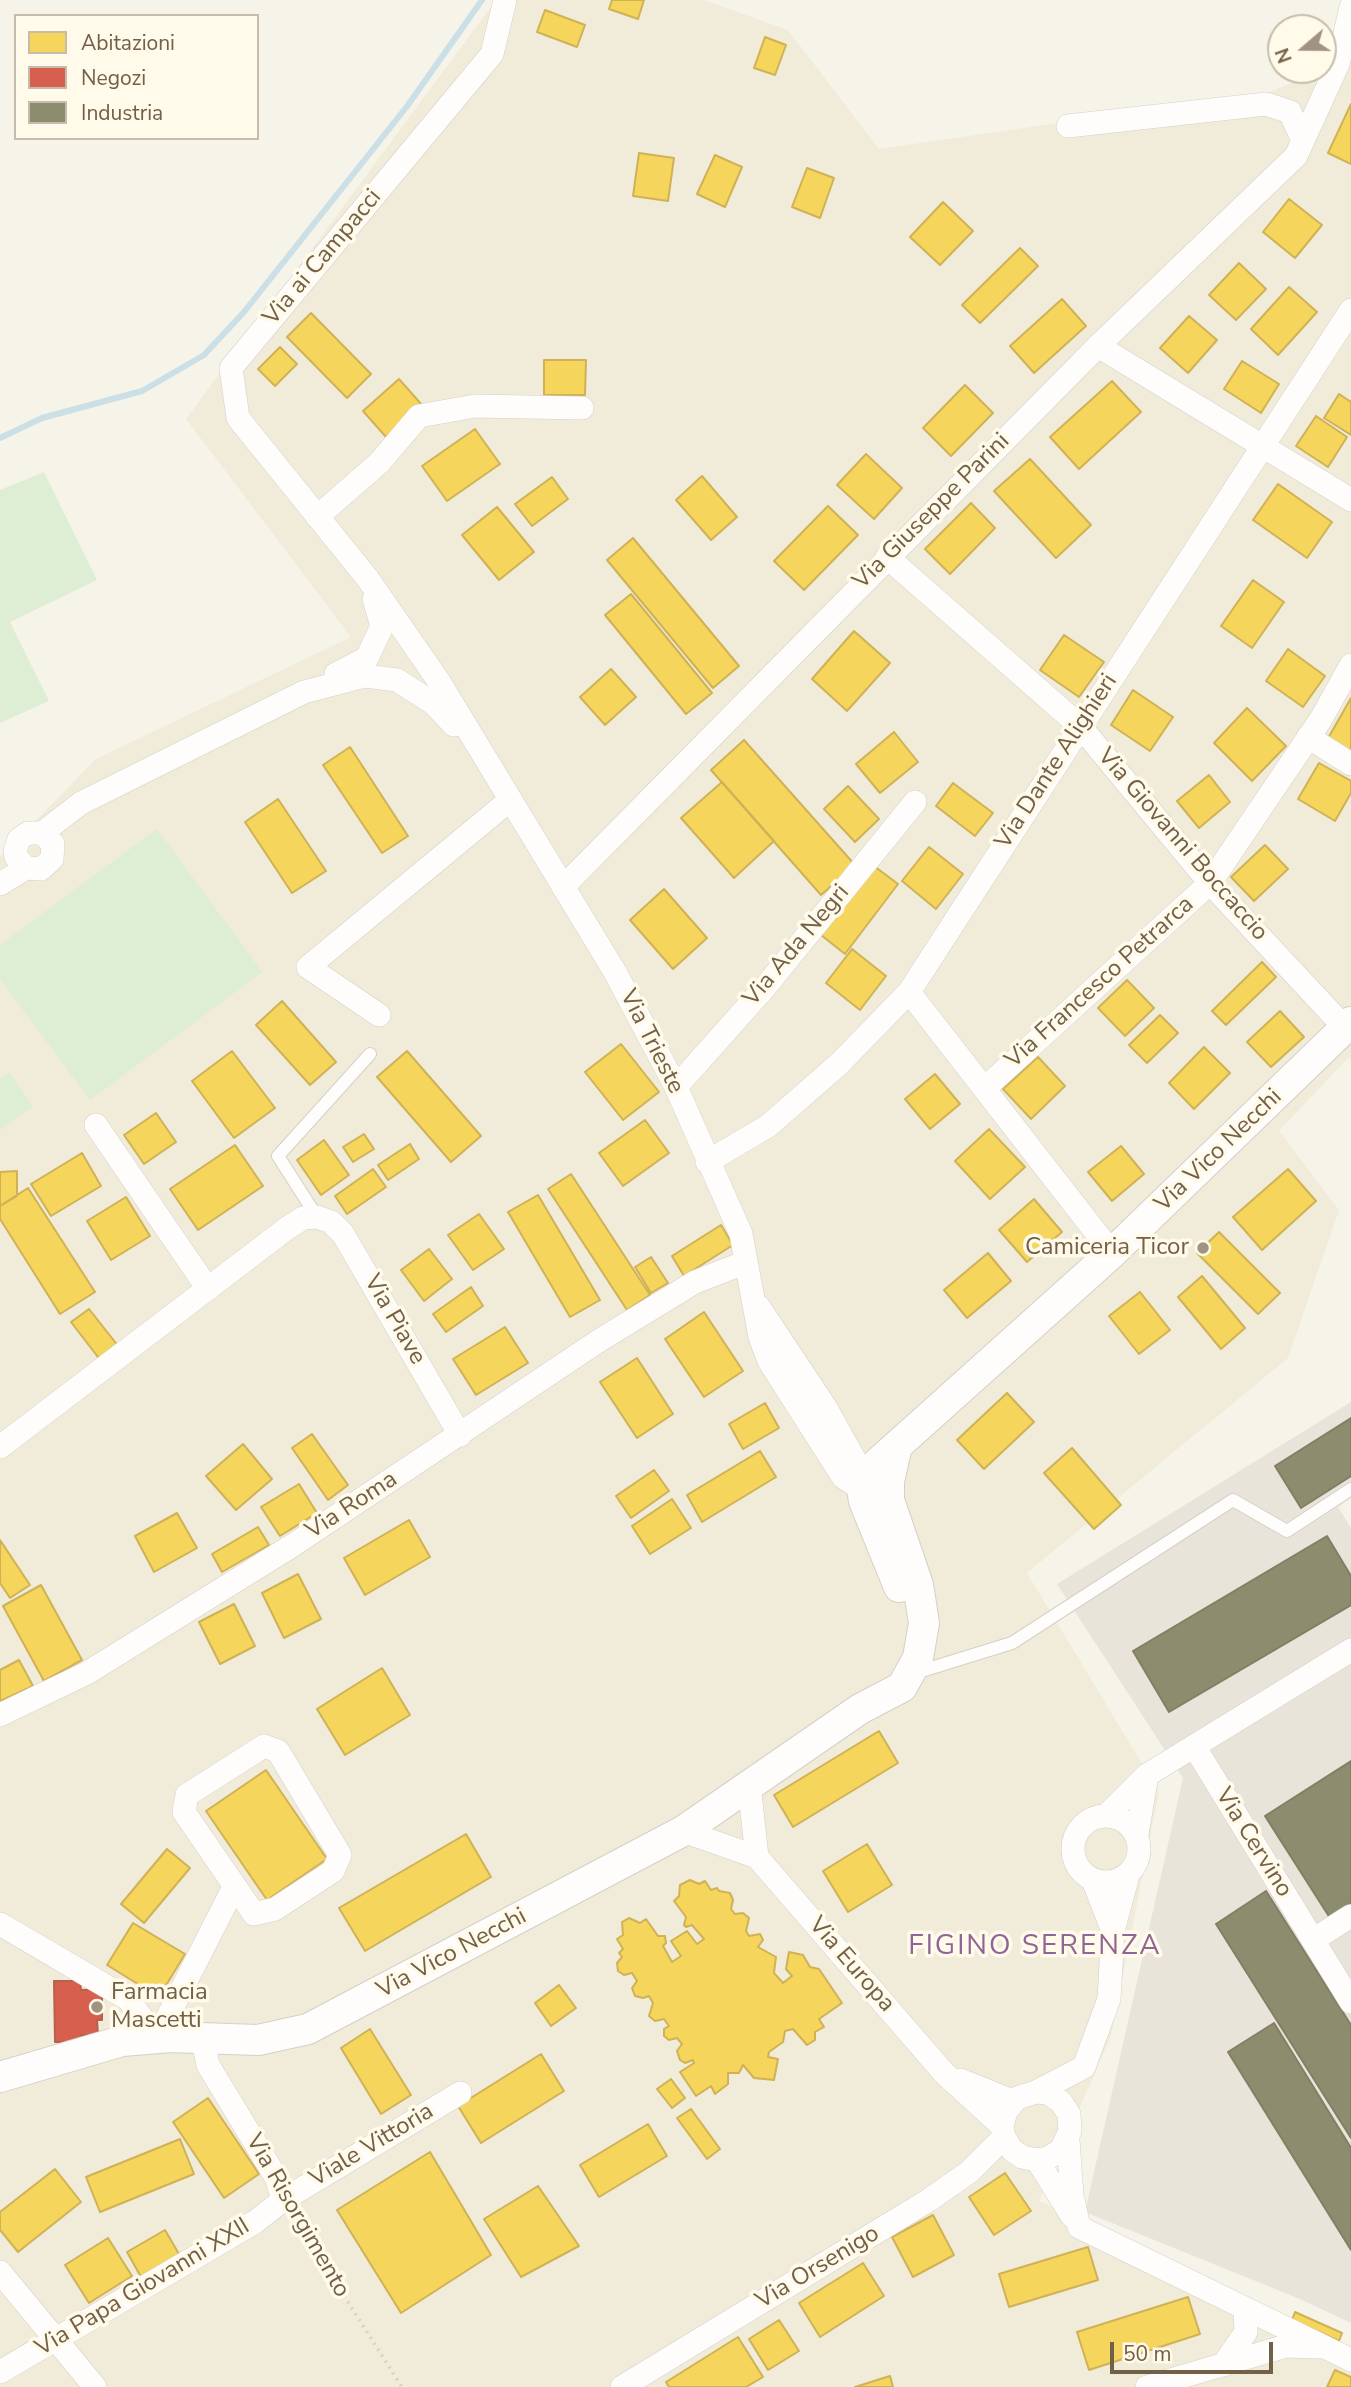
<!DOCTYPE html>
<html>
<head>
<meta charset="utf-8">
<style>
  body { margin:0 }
  #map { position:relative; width:1351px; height:2387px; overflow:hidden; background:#f6f3e9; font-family:"Nunito Sans",sans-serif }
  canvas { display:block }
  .legend { position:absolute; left:14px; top:14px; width:245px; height:126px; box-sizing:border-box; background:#fffae9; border:2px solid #c7bca9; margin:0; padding:9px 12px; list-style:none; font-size:21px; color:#736049 }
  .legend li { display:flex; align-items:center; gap:14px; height:35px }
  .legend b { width:35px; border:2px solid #c7bca9 }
  .north { position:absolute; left:1267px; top:14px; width:70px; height:70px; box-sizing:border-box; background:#fffae9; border:2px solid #c7bca9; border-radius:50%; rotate:250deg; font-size:19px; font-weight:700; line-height:28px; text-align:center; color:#736049 }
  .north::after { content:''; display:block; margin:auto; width:24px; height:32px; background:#a19381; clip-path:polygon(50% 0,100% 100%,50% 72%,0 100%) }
  .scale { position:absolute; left:1110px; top:2342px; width:163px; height:32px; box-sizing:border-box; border:4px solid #736049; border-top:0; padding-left:9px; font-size:21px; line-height:24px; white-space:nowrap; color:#736049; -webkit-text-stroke:5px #fffae9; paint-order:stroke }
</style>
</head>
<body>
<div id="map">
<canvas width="1351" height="2387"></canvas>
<ul class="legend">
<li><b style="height:19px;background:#f6d55c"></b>Abitazioni</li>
<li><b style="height:19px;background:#d6604d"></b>Negozi</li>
<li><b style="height:19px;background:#8c8c6e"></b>Industria</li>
</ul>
<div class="north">N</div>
<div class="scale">50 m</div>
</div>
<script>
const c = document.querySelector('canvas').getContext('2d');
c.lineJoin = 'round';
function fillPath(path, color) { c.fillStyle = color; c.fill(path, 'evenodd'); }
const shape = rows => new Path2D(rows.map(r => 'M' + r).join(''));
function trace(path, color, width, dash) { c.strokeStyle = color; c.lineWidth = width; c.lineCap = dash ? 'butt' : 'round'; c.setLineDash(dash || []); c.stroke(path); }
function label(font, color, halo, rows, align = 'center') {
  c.font = font + ' "Nunito Sans",sans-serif'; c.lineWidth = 7; c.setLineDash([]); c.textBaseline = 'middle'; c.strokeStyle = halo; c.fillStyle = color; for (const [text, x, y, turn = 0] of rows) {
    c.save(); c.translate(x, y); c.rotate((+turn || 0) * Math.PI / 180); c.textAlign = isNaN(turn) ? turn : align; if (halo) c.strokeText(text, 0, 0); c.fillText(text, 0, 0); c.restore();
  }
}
fillPath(shape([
  [496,0,704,0,788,30,879,149,1270,92,1351,58,1351,1060,1348,1058,1279,1131,1339,1210,1288,1358,1027,1573,1159,1792,1111,2036,1039,2201,1351,2347,1351,2387,0,2387,0,857,96,759,351,637,186,419]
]), '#f1ebd9');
fillPath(shape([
  [1351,1402,1351,1498,1338,1507,1351,1528,1351,2323,1300,2299,1085,2212,1183,1778,1057,1584]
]), '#e8e4da');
fillPath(shape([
  [44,472,97,580,10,622,49,701,0,723,0,490],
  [157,829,262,972,90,1100,0,979,0,945],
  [10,1073,33,1107,0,1130,0,1079]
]), '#deeed4');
const homes = shape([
  [612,0,644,0,638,19,609,9,612,0],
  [545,10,585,25,577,47,537,32,545,10],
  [765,37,786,45,775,75,754,68,765,37],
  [1351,104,1351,164,1328,153,1351,104],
  [639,153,674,158,668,201,633,196,639,153],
  [715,155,742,167,725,207,697,194,715,155],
  [807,168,834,178,820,218,792,207,807,168],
  [1289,199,1322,225,1295,258,1263,232,1289,199],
  [943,202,973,231,940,265,910,237,943,202],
  [1020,248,1038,266,980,323,962,305,1020,248],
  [1239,263,1266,289,1236,320,1209,295,1239,263],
  [1289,287,1317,312,1278,355,1251,329,1289,287],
  [1062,299,1086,326,1034,373,1010,346,1062,299],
  [311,313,371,374,347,398,287,337,311,313],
  [1189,316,1217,340,1188,373,1160,348,1189,316],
  [280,347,297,364,275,386,258,369,280,347],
  [544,360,586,360,585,395,544,395,544,360],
  [1242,361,1279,384,1261,413,1224,389,1242,361],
  [399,379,422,405,386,437,363,411,399,379],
  [1112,381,1141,412,1079,469,1050,437,1112,381],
  [965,385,993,413,951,456,923,428,965,385],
  [1339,394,1351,402,1351,435,1324,418,1339,394],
  [1316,416,1347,437,1328,467,1296,446,1316,416],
  [475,429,500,464,447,501,422,466,475,429],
  [866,454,902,488,874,519,837,485,866,454],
  [1030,459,1091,525,1056,558,994,491,1030,459],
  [702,476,737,517,711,540,676,500,702,476],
  [552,477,568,499,532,526,515,504,552,477],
  [1278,484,1332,522,1307,558,1253,520,1278,484],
  [971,503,995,528,950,574,925,549,971,503],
  [828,506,858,535,804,590,774,561,828,506],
  [497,507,534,552,499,580,462,535,497,507],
  [633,538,739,666,713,688,607,560,633,538],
  [1253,580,1284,602,1252,648,1221,626,1253,580],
  [631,594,712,693,686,714,605,615,631,594],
  [854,631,890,663,847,711,812,679,854,631],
  [1064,635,1104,662,1079,697,1040,670,1064,635],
  [1288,649,1325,676,1303,707,1266,681,1288,649],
  [611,669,636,697,605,725,580,697,611,669],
  [1133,690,1173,717,1150,751,1111,725,1133,690],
  [1351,698,1351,753,1327,740,1351,698],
  [1247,708,1286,746,1252,781,1214,743,1247,708],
  [894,732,918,762,880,793,856,764,894,732],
  [744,740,855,865,821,895,711,770,744,740],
  [350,747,408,836,382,853,323,765,350,747],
  [1319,763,1351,781,1351,793,1335,821,1298,799,1319,763],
  [1209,775,1230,802,1199,828,1177,801,1209,775],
  [722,782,774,841,734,878,681,818,722,782],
  [953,783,993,813,975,836,936,806,953,783],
  [848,786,879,819,855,842,824,809,848,786],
  [278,799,326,871,292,893,245,822,278,799],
  [1265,845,1288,869,1254,901,1231,877,1265,845],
  [929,847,963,874,936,909,902,881,929,847],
  [874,866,898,884,845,954,821,935,874,866],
  [664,889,707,938,673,969,630,920,664,889],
  [852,949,886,976,860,1010,826,983,852,949],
  [1262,962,1276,977,1226,1025,1212,1011,1262,962],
  [1127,980,1154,1008,1125,1036,1098,1008,1127,980],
  [282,1001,336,1062,310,1085,256,1025,282,1001],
  [1280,1011,1304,1037,1271,1067,1247,1042,1280,1011],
  [1160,1015,1178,1033,1147,1063,1129,1045,1160,1015],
  [621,1044,659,1092,623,1120,585,1072,621,1044],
  [1204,1047,1230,1073,1194,1109,1169,1083,1204,1047],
  [232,1051,275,1108,234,1138,192,1081,232,1051],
  [407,1051,481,1136,451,1162,377,1077,407,1051],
  [1038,1057,1065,1086,1031,1119,1003,1089,1038,1057],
  [935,1074,960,1104,930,1129,905,1099,935,1074],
  [156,1113,176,1142,144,1164,124,1135,156,1113],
  [645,1120,669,1153,623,1186,599,1153,645,1120],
  [989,1129,1025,1167,990,1199,955,1161,989,1129],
  [364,1134,374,1149,353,1162,343,1147,364,1134],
  [324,1140,349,1175,321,1195,297,1160,324,1140],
  [410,1144,419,1159,388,1180,378,1165,410,1144],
  [235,1145,263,1186,198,1230,170,1189,235,1145],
  [1121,1146,1144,1174,1112,1201,1088,1172,1121,1146],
  [82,1153,101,1186,51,1216,31,1184,82,1153],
  [373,1169,386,1187,347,1214,335,1196,373,1169],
  [1288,1169,1316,1201,1262,1250,1233,1217,1288,1169],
  [17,1171,17,1196,0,1206,0,1172,17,1171],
  [571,1174,650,1295,627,1310,548,1189,571,1174],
  [28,1188,95,1292,60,1314,0,1219,0,1206,28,1188],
  [538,1195,600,1300,570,1317,508,1212,538,1195],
  [126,1197,150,1236,111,1260,87,1221,126,1197],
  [1034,1199,1062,1232,1027,1262,999,1230,1034,1199],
  [479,1214,504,1249,473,1270,448,1235,479,1214],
  [721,1225,733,1245,684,1276,672,1256,721,1225],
  [1219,1232,1280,1293,1258,1314,1197,1253,1219,1232],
  [429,1249,452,1279,424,1301,401,1270,429,1249],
  [988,1253,1011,1281,967,1318,944,1290,988,1253],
  [651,1257,668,1283,651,1293,635,1267,651,1257],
  [1202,1276,1245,1328,1221,1349,1178,1297,1202,1276],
  [471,1287,483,1306,446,1332,433,1314,471,1287],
  [1140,1292,1170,1330,1139,1354,1109,1316,1140,1292],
  [89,1309,119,1347,101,1361,71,1322,89,1309],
  [704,1312,743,1371,704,1397,665,1339,704,1312],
  [505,1327,528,1363,476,1395,453,1359,505,1327],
  [637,1358,673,1414,637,1438,600,1382,637,1358],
  [1007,1393,1034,1422,984,1469,957,1440,1007,1393],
  [765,1403,779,1428,743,1449,729,1424,765,1403],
  [312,1434,348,1485,328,1500,292,1448,312,1434],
  [243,1444,272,1479,236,1510,206,1476,243,1444],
  [1072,1448,1121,1505,1094,1529,1044,1473,1072,1448],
  [760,1451,776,1477,702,1522,687,1495,760,1451],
  [654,1470,669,1491,631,1518,616,1496,654,1470],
  [299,1484,317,1513,280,1536,261,1507,299,1484],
  [672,1499,691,1528,650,1554,632,1526,672,1499],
  [177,1513,197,1548,154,1572,135,1536,177,1513],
  [409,1520,430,1557,365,1595,344,1558,409,1520],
  [258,1527,269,1545,222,1572,212,1554,258,1527],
  [0,1540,30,1585,10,1598,0,1583,0,1540],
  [298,1574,321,1619,284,1638,262,1593,298,1574],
  [41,1585,82,1660,44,1681,3,1606,41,1585],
  [234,1604,255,1646,220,1664,199,1622,234,1604],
  [19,1660,33,1686,0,1701,0,1670,19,1660],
  [382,1668,410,1715,345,1755,317,1709,382,1668],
  [879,1731,898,1763,793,1827,774,1795,879,1731],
  [266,1770,327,1859,267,1900,206,1811,266,1770],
  [466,1834,491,1877,365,1951,339,1908,466,1834],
  [867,1844,892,1885,848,1912,823,1871,867,1844],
  [167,1849,190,1868,144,1923,121,1904,167,1849],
  [690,1880,699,1884,705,1881,711,1890,717,1888,719,1891,730,1893,733,1900,731,1909,735,1914,743,1913,749,1918,746,1931,749,1936,760,1934,763,1940,758,1947,776,1957,774,1973,783,1983,792,1976,786,1969,789,1952,803,1955,810,1967,819,1969,842,2003,819,2019,824,2027,815,2032,815,2040,807,2045,793,2029,785,2031,783,2042,769,2052,768,2057,778,2059,774,2080,754,2078,743,2065,739,2073,728,2073,728,2084,715,2094,711,2086,696,2096,680,2072,694,2063,693,2060,685,2063,680,2060,677,2051,682,2044,677,2038,669,2040,664,2036,664,2029,669,2026,664,2019,655,2021,649,2016,653,2003,649,1996,643,1998,635,1996,632,1988,637,1981,632,1973,624,1975,618,1971,617,1963,622,1957,619,1953,623,1949,617,1939,623,1935,622,1922,629,1918,640,1923,646,1919,658,1936,665,1936,666,1943,663,1946,672,1962,681,1956,671,1941,687,1931,697,1944,704,1939,692,1925,686,1927,684,1925,686,1917,674,1901,679,1896,680,1885,690,1880],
  [133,1923,185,1954,159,1997,107,1965,133,1923],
  [559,1985,576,2008,551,2026,535,2003,559,1985],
  [370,2029,411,2095,381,2114,341,2048,370,2029],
  [541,2054,564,2091,481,2143,458,2106,541,2054],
  [671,2079,685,2098,672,2108,657,2089,671,2079],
  [208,2098,259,2174,224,2198,173,2122,208,2098],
  [691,2109,720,2149,707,2159,677,2118,691,2109],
  [648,2124,667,2156,599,2197,580,2165,648,2124],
  [180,2139,194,2174,100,2212,86,2177,180,2139],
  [430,2152,491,2255,401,2313,337,2210,430,2152],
  [55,2169,81,2202,18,2252,0,2230,0,2212,55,2169],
  [1005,2173,1031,2211,994,2235,969,2197,1005,2173],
  [538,2186,579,2246,521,2277,484,2219,538,2186],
  [933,2215,954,2255,913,2277,892,2237,933,2215],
  [165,2230,179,2254,141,2277,127,2252,165,2230],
  [108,2238,132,2276,89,2303,65,2265,108,2238],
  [1088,2247,1098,2280,1009,2307,999,2274,1088,2247],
  [863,2263,884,2296,820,2337,799,2303,863,2263],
  [1188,2297,1200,2334,1089,2370,1077,2332,1188,2297],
  [1295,2312,1342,2333,1339,2341,1292,2320,1295,2312],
  [779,2320,799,2351,768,2370,749,2339,779,2320],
  [738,2337,763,2377,746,2387,669,2387,666,2382,738,2337],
  [1335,2370,1351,2377,1351,2387,1327,2387,1335,2370],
  [890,2376,893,2387,855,2387,890,2376]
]);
fillPath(homes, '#f6d55c');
trace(homes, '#cfb256', 2);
const shops = shape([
  [54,1981,80,1981,81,1990,102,1989,102,2020,97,2020,98,2035,81,2035,81,2042,55,2042,54,1981]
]);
fillPath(shops, '#d6604d');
trace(shops, '#b8604c', 2);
const industry = shape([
  [1351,1418,1351,1476,1301,1508,1275,1466,1351,1418],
  [1327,1536,1351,1576,1351,1605,1169,1712,1133,1651,1327,1536],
  [1351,1761,1351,1904,1330,1918,1265,1816,1351,1761],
  [1266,1891,1351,2025,1351,2138,1216,1924,1266,1891],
  [1274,2023,1351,2148,1351,2250,1228,2052,1274,2023]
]);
fillPath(industry, '#8c8c6e');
trace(industry, '#847f63', 2);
trace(shape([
  [0,438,42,418,142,391,204,355,244,312,408,105,482,0]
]), '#cbdfe6', 6);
const service = shape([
  [317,1217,278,1156,370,1054],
  [915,1673,1012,1643,1233,1500,1287,1531,1351,1489]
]);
const minor = shape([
  [505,0,492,54,231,368,238,418,368,579,438,680,615,972,676,1087,741,1234,760,1337,769,1361,843,1477,862,1489,875,1482],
  [1068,126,1266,104,1290,112,1303,141],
  [1098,346,1351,500],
  [317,517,379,463,419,416,475,406,582,408],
  [887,557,1080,726,1210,883,1345,1028],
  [336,674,367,658,382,626,374,599],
  [1308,737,1351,764],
  [42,833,53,844,52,859,41,869,26,868,16,857,15,851,19,839,28,833,42,833,81,803,304,692,365,676,397,680,433,703,454,725],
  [0,884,26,868],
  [563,887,1098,346,1296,156,1338,64,1351,7],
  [909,992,1112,1253],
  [379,1015,308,967,510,800],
  [676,1087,766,986,915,802],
  [985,1088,1210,883,1321,719,1351,665],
  [96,1125,208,1289],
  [707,1162,768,1126,839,1064,909,992,1351,310],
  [759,1307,826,1408,871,1489],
  [0,1447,286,1229,303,1218,317,1217,331,1222,343,1234,460,1435],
  [0,1715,87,1673,290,1547,600,1340,695,1282,736,1266,746,1267],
  [264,1746,278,1751,340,1855,333,1871,275,1909,254,1914,184,1812,187,1795,264,1746],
  [1194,1746,1351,2002],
  [749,1784,757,1857],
  [1107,1815,1147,1775,1351,1650],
  '1073 1849a33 33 0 1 1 66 0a33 33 0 1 1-66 0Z',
  [683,1831,757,1857,944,2073,1002,2126],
  [1137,1834,1147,1775],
  [1093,1880,1113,1931],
  [0,1924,128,1999,157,2038,234,1887],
  [1313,1940,1351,1916],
  [203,2040,208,2065,277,2179,283,2200],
  [960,2080,1012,2101],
  [1036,2092,1048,2093,1061,2102,1069,2114,1070,2131,1061,2150,1048,2158,1037,2160,1022,2157,1012,2150,1004,2137,1002,2126,1006,2111,1017,2098,1036,2092,1084,2067,1109,1999,1113,1931,1128,1875],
  [1068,2140,1072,2195,1079,2227,1351,2360],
  [1037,2160,1072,2216],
  [0,2272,95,2387],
  [1223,2365,1246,2332,1245,2308],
  [0,2372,255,2222,283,2200,460,2093],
  [622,2387,929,2200,969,2172,1004,2137],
  [1147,2387,1286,2346,1317,2347]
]);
const tertiary = shape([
  [899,1587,864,1501,862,1489,871,1469,1112,1253,1351,1022],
  [0,2077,122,2041,171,2037,258,2040,308,2029,683,1831,860,1709,902,1687,918,1658,924,1623,918,1585,889,1500,889,1481,897,1446]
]);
trace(service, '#d5d0c7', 14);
trace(minor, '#d5d0c7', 24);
trace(tertiary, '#d5d0c7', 32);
trace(shape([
  [295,2219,402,2387]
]), '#d7d1c9', 3.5, [2, 5]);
trace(service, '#fefdfc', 12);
trace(minor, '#fefdfc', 23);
trace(tertiary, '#fefdfc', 30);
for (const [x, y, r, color] of [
  [1203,1248,7,"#a19381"],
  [97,2007,7,"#a19381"]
]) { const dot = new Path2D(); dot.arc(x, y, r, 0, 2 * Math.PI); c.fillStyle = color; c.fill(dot); trace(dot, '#fffae9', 2.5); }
label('24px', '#736049', '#fffae9', [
  ["Via ai Campacci",323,258,-50],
  ["Via Giuseppe Parini",932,512,-45],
  ["Via Dante Alighieri",1057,762,-57],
  ["Via Giovanni Boccaccio",1182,845,49],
  ["Via Ada Negri",797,946,-50],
  ["Via Francesco Petrarca",1100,983,-42],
  ["Via Trieste",651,1042,63],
  ["Via Vico Necchi",1219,1151,-44],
  ["Via Piave",394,1320,60],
  ["Via Roma",352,1506,-33],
  ["Via Cervino",1253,1843,58],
  ["Via Vico Necchi",452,1954,-28],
  ["Via Europa",851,1965,49],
  ["Viale Vittoria",372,2146,-31],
  ["Via Risorgimento",297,2216,60],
  ["Via Orsenigo",818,2268,-31],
  ["Via Papa Giovanni XXII",143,2288,-31]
]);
label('24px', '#736049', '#fffae9', [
  ["Camiceria Ticor",1189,1248],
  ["Farmacia",111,1993,"left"],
  ["Mascetti",111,2021,"left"]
], 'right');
c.letterSpacing = '2px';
label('28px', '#8e6596', '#fffae9', [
  ["FIGINO SERENZA",1035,1947]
]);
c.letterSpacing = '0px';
</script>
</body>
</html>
